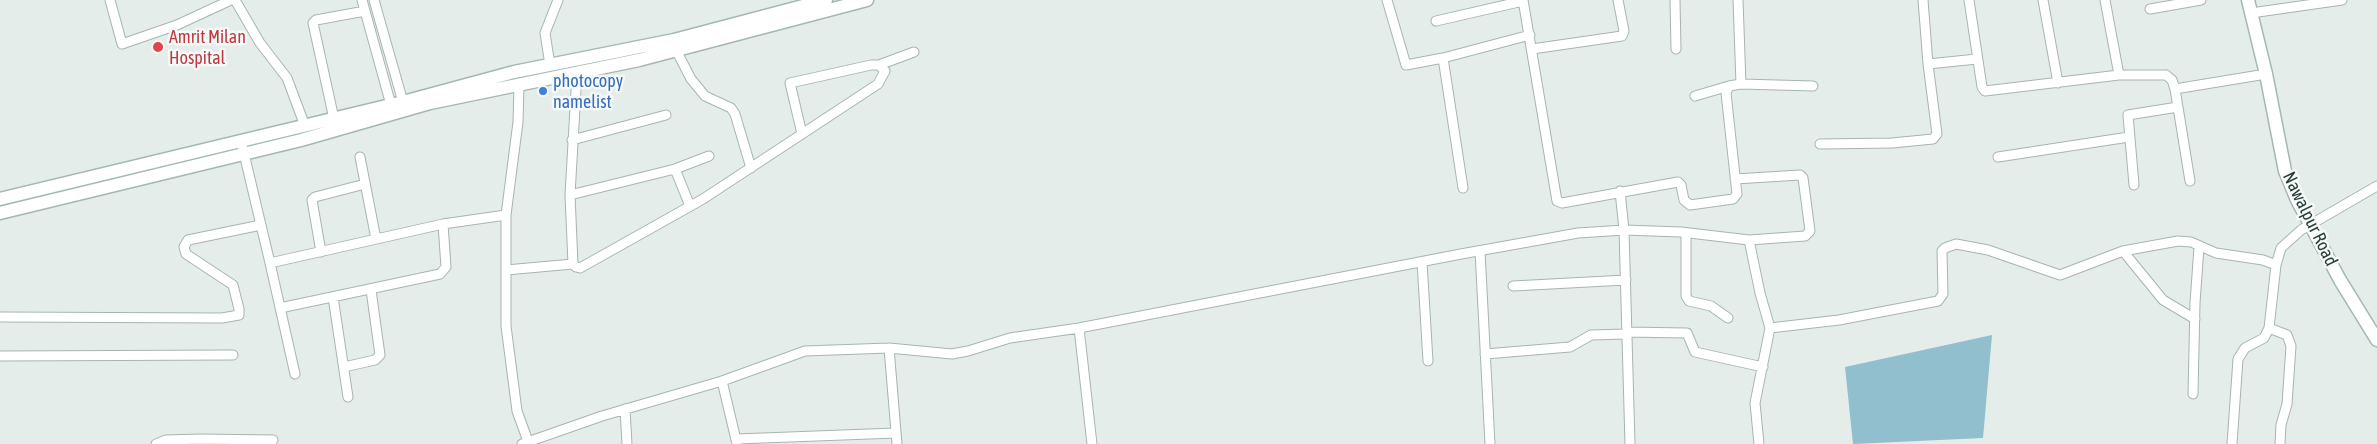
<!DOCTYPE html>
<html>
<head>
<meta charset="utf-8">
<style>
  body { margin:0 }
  canvas { display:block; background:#e4edea }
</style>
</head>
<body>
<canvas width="2377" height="444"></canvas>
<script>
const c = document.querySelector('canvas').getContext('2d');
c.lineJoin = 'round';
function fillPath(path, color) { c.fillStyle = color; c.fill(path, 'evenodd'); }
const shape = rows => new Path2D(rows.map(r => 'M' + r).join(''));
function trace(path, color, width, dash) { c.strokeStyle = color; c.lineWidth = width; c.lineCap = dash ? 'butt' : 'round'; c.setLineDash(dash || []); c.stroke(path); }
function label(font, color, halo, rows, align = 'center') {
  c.font = font + ' "Asap Condensed",sans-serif'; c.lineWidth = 5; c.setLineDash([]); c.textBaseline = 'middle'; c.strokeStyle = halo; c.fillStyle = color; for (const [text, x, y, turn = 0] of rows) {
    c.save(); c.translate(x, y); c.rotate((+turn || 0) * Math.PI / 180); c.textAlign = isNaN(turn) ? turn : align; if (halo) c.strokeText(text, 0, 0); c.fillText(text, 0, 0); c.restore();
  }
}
fillPath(shape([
  [1992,335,1983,438,1853,444,1845,367]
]), '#91bfcd');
const street = shape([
  [110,0,122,44,177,25,231,0],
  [235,0,260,43,287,78,305,126],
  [362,0,391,105],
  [374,0,403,102],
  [1387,0,1406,65,1443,58],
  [1523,0,1557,201,1562,203,1678,182,1681,185,1684,200,1690,205,1733,199,1737,194,1726,93,1729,86,1741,84,1738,0],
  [1675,0,1676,49],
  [1923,0,1928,64,1977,59],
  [1969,0,1982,87,1985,91,2119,75,2166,75,2172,80,2175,89,2266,74],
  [2043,0,2058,83],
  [2105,0,2119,75],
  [2150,9,2201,0],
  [2251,13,2342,0],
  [1436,21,1523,1],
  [1532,49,1622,36,1624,31,1618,0],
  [676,50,691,79,705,96,731,108,735,114,751,168],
  [550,65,545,33,558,0],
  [879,65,914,52],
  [577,73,570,195,573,264,576,267,580,268,703,199,802,134,878,84,885,71,879,65,871,65,790,83,802,134],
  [1741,84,1813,86],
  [519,85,518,122,506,215,506,326,517,411,529,444],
  [2175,89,2190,181],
  [1695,96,1729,86],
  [334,119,313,23,316,20,365,11],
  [572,140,666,115],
  [241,141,270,263,443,224,506,215],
  [1820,144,1892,143,1933,139,1937,134,1928,64],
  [360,157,376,239],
  [1998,157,2129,137],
  [675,169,690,206],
  [2134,185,2128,115,2178,107],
  [1463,188,1443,58,1530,35],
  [570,195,675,169,709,156],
  [1686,233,1686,296,1689,301,1711,306,1728,318],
  [1749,240,1760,293,1770,328,1755,403,1759,444],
  [1480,251,1490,444],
  [2123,251,2163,300,2195,319],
  [321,252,312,200,315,197,365,184],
  [1422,262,1428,361],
  [270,263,295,374],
  [506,270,573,264],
  [1513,286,1626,280],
  [333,297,348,397],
  [280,308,440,274,446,267,443,224],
  [0,317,222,318,239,315,239,309,233,285,186,254,184,247,188,240,261,225],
  [1770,328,1839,320,1938,301,1943,294,1942,251,1945,248,1956,244,1988,250,2060,275,2123,251,2178,241,2191,242,2216,253,2263,260,2276,265],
  [2269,328,2287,335,2291,346,2287,404,2281,425,2280,444],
  [1626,332,1687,333,1695,352,1763,367],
  [889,348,897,444],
  [1485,354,1570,347,1591,335,1626,334],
  [0,356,233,355],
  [344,367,375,360,380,355,371,290],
  [722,381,737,444],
  [2193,394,2195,303,2199,247],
  [625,409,627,444],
  [736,439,896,433],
  [156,444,166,440,200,439,273,440],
  [522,444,602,416,722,381,805,351,889,348,952,354,968,351,1010,338,1079,328],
  [1092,444,1079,328,1461,254,1578,233,1624,230,1620,191],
  [1630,444,1624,230,1681,232,1749,240,1805,236,1810,231,1803,178,1800,175,1735,179],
  [2232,444,2238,359,2245,348,2264,338,2269,328,2276,265,2281,248,2301,230,2377,186]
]);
const secondary = shape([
  [2248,0,2266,74,2285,171,2297,200,2340,280,2377,340],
  [0,199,403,102,514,72,674,40,826,0],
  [0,213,301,140,430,103,639,60,867,0]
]);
trace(street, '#a7b5b1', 11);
trace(secondary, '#a3b8b2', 15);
trace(street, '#fff', 9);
trace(secondary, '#fff', 12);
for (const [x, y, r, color] of [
  [158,47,6,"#e0444e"],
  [543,91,5,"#3f7fe0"]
]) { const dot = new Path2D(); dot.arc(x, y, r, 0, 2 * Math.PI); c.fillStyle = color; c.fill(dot); trace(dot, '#f5f9f7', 2); }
label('18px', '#be3a42', '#f5f9f7', [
  ["Amrit Milan",169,37],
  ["Hospital",169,58]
], 'left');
label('18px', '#366cbe', '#f5f9f7', [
  ["photocopy",553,81],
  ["namelist",553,102]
], 'left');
label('18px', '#253d39', '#f5f9f7', [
  ["Nawalpur Road",2310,219,64]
]);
</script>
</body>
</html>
